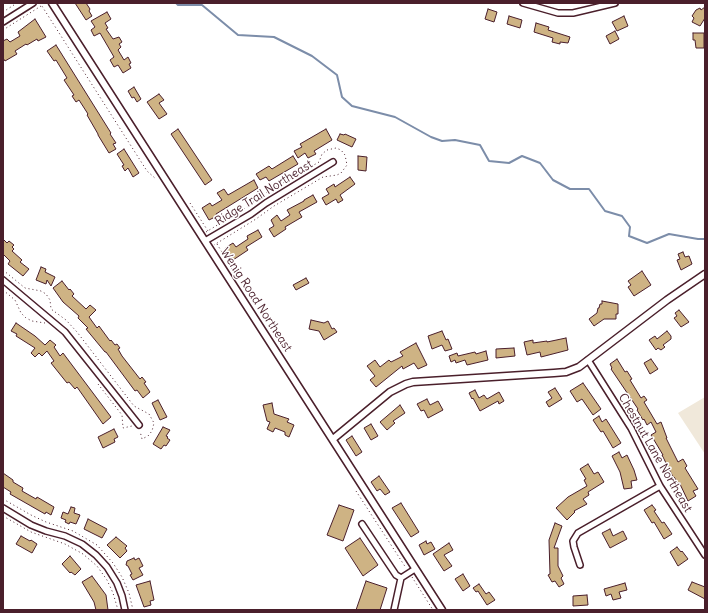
<!DOCTYPE html>
<html>
<head>
<meta charset="utf-8">
<style>
  body { margin:0 }
  #map { position:relative; width:708px; height:613px; overflow:hidden; background:#fff; font-family:Delius,sans-serif }
  canvas { display:block }
  .frame { position:absolute; inset:0; border:4px solid #4a1f2b; pointer-events:none }
</style>
</head>
<body>
<div id="map">
<canvas width="708" height="613"></canvas>
<div class="frame"></div>
</div>
<script>
const c = document.querySelector('canvas').getContext('2d');
c.lineJoin = 'round';
function fillPath(path, color) { c.fillStyle = color; c.fill(path, 'evenodd'); }
const shape = rows => new Path2D(rows.map(r => 'M' + r).join(''));
function trace(path, color, width, dash) { c.strokeStyle = color; c.lineWidth = width; c.lineCap = dash ? 'butt' : 'round'; c.setLineDash(dash || []); c.stroke(path); }
function label(font, color, halo, rows, align = 'center') {
  c.font = font + ' Delius,sans-serif'; c.lineWidth = 3; c.setLineDash([]); c.textBaseline = 'middle'; c.strokeStyle = halo; c.fillStyle = color; for (const [text, x, y, turn = 0] of rows) {
    c.save(); c.translate(x, y); c.rotate((+turn || 0) * Math.PI / 180); c.textAlign = isNaN(turn) ? turn : align; if (halo) c.strokeText(text, 0, 0); c.fillText(text, 0, 0); c.restore();
  }
}
fillPath(shape([
  [705,397,705,454,678,413]
]), '#f0e8da');
trace(shape([
  [176,3,178,5,202,5,238,35,274,37,312,56,337,75,342,97,352,106,395,117,431,137,442,141,455,140,480,145,489,161,509,163,522,156,540,163,553,180,570,189,589,189,605,211,622,216,630,227,629,236,647,243,669,234,698,239,705,239]
]), '#7c8da9', 2);
const building = shape([
  [75,3,86,3,90,9,89,11,92,16,86,20,75,3],
  [705,7,705,18,700,26,692,22,694,18,692,16,696,10,700,8,701,10,705,7],
  [488,9,497,12,494,22,485,19,488,9],
  [107,12,111,19,105,23,108,28,106,29,113,39,119,37,122,42,119,44,121,47,118,50,124,60,128,57,131,63,129,64,131,68,123,73,118,65,114,67,110,60,114,57,100,33,94,36,91,30,95,27,91,21,107,12],
  [509,16,522,20,520,28,507,24,509,16],
  [624,16,628,26,617,31,612,22,624,16],
  [35,19,46,37,38,41,37,39,27,45,26,44,15,51,17,54,5,61,3,58,3,41,7,39,10,42,20,36,18,32,35,19],
  [536,23,549,27,548,30,570,37,568,43,560,42,560,44,552,42,553,38,534,32,536,23],
  [615,31,619,39,610,44,606,36,615,31],
  [693,33,704,33,704,48,696,48,695,40,693,40,693,33],
  [56,45,111,133,110,134,116,143,113,144,116,149,109,153,98,135,98,134,87,115,88,114,79,100,76,102,72,96,74,95,64,80,67,78,56,60,54,61,47,51,56,45],
  [134,87,141,99,137,102,134,97,132,98,128,91,134,87],
  [159,94,164,100,159,103,167,114,159,119,147,102,159,94],
  [178,129,212,180,205,185,171,134,178,129],
  [326,129,332,140,314,151,316,154,308,158,305,153,298,158,294,151,302,147,300,144,326,129],
  [340,134,344,135,345,134,356,139,352,147,337,140,340,134],
  [124,149,139,173,133,177,128,168,125,171,122,166,124,165,117,154,124,149],
  [293,156,298,164,269,181,266,177,260,180,256,174,269,166,272,169,293,156],
  [358,156,367,157,366,171,358,170,358,156],
  [350,177,355,184,340,195,343,200,338,203,336,199,326,205,322,198,329,194,326,189,334,184,335,187,350,177],
  [254,180,258,188,216,214,217,216,209,220,202,208,210,203,212,206,222,200,217,193,224,189,228,195,254,180],
  [313,195,317,202,299,212,302,217,285,227,286,229,274,237,269,229,274,226,271,220,277,215,281,221,290,215,287,210,304,201,304,200,313,195],
  [258,230,262,237,246,247,248,250,233,260,225,248,233,243,236,247,248,239,247,236,258,230],
  [3,239,7,243,9,241,14,245,12,247,14,249,12,251,22,260,20,262,29,269,23,276,8,264,10,261,3,254,3,239],
  [683,252,685,257,689,256,692,264,681,270,677,260,680,259,678,254,683,252],
  [41,267,46,269,45,272,55,277,51,286,47,280,46,284,36,280,41,267],
  [642,271,651,285,634,296,628,287,631,285,628,281,642,271],
  [306,278,309,283,296,290,293,285,306,278],
  [62,281,69,290,70,289,74,294,72,296,86,309,90,305,96,310,89,317,97,328,99,326,110,341,111,340,115,345,117,344,120,348,118,349,122,356,140,379,142,377,146,382,144,383,150,392,143,398,137,390,135,391,106,352,105,352,86,329,88,328,78,318,79,316,63,302,53,288,62,281],
  [602,301,618,304,618,314,616,314,616,319,604,319,594,326,589,319,597,313,598,308,599,308,600,304,602,304,602,301],
  [679,310,689,322,681,327,674,318,677,316,675,313,679,310],
  [311,320,324,323,328,321,332,329,334,328,337,332,324,340,319,331,309,329,311,320],
  [16,323,35,336,45,345,50,340,56,345,54,347,60,356,63,353,111,417,103,424,77,387,75,389,69,382,67,383,51,363,54,361,47,351,42,356,39,353,35,357,31,353,35,348,16,336,17,334,11,331,16,323],
  [442,331,446,340,448,339,452,349,445,351,442,345,432,349,428,336,442,331],
  [667,331,671,336,671,339,663,345,665,347,661,350,658,348,656,350,649,340,655,336,657,339,667,331],
  [566,338,568,350,541,357,540,352,527,355,524,342,533,340,533,343,547,341,547,342,566,338],
  [416,343,427,365,418,369,414,363,403,369,402,366,376,387,370,380,375,376,367,366,375,360,380,367,389,360,391,362,403,356,400,352,416,343],
  [514,348,515,356,496,358,496,349,514,348],
  [486,351,488,360,467,365,465,360,456,363,455,360,451,362,449,356,457,353,458,356,475,352,476,354,486,351],
  [617,359,625,372,627,371,632,379,630,380,641,398,644,396,647,400,644,402,657,424,661,422,667,438,666,438,678,462,683,459,687,466,685,468,698,489,693,491,696,496,688,501,679,482,678,483,674,477,673,477,662,455,663,455,651,435,656,432,651,422,647,425,644,419,643,420,637,410,638,409,611,369,612,368,610,364,617,359],
  [651,359,658,369,650,374,644,363,651,359],
  [583,383,601,409,593,415,582,399,577,402,570,391,583,383],
  [555,388,562,399,549,407,546,402,552,398,548,392,555,388],
  [475,390,479,398,484,395,487,399,499,392,504,401,499,404,498,401,480,411,473,398,472,399,469,393,475,390],
  [427,399,430,405,438,401,443,410,428,418,424,410,421,411,417,404,427,399],
  [158,400,167,417,160,420,152,403,158,400],
  [272,403,274,414,289,419,287,422,294,425,289,437,285,435,285,432,275,428,273,432,267,429,270,422,267,421,263,405,272,403],
  [400,405,405,413,393,421,395,423,387,430,380,422,400,405],
  [599,416,602,422,606,419,621,443,613,448,603,431,601,432,593,420,599,416],
  [371,424,378,436,371,440,364,428,371,424],
  [163,427,170,430,166,436,168,437,167,438,170,440,166,446,164,445,161,449,153,444,163,427],
  [114,429,118,437,114,439,115,442,103,448,98,437,114,429],
  [352,436,362,452,356,456,346,440,352,436],
  [619,452,622,458,627,455,634,470,637,480,631,481,632,488,624,489,620,472,612,456,619,452],
  [588,464,594,474,598,472,604,482,588,492,589,495,583,499,587,504,574,511,575,512,567,520,556,508,568,497,587,486,584,480,586,479,580,469,588,464],
  [3,473,13,480,13,482,23,488,22,491,36,499,37,497,54,507,51,515,46,512,45,514,10,494,11,492,3,487,3,473],
  [379,476,390,492,385,495,380,489,377,491,371,482,379,476],
  [401,503,419,532,411,537,392,508,401,503],
  [339,505,354,510,343,541,327,535,339,505],
  [652,505,656,510,654,511,662,523,664,522,672,534,664,539,654,522,652,523,644,510,652,505],
  [71,507,75,508,74,513,80,515,76,524,70,522,69,524,65,522,66,520,61,518,63,512,68,514,71,507],
  [88,519,107,529,102,538,84,529,88,519],
  [555,523,562,526,554,548,558,548,558,566,563,576,561,578,564,584,559,587,555,581,552,582,548,575,550,574,549,540,555,523],
  [610,529,613,536,623,531,627,539,610,548,602,533,610,529],
  [21,536,30,541,31,540,37,544,32,553,16,544,21,536],
  [116,537,127,546,125,548,127,551,120,558,107,545,116,537],
  [360,538,378,565,363,576,345,548,360,538],
  [426,541,427,544,431,542,435,549,424,555,419,545,426,541],
  [449,543,453,550,444,555,452,566,444,571,433,554,449,543],
  [677,547,681,552,682,551,688,559,678,566,670,552,677,547],
  [70,556,81,569,75,575,71,572,70,573,62,564,70,556],
  [134,558,135,560,139,558,143,566,139,568,143,575,133,580,130,575,132,574,128,566,126,565,127,561,134,558],
  [463,574,470,586,463,591,455,579,463,574],
  [92,576,106,595,108,610,96,610,94,602,82,582,92,576],
  [150,581,154,600,150,601,151,605,144,607,136,585,150,581],
  [366,581,387,588,380,610,356,610,366,581],
  [692,582,705,587,705,599,688,590,692,582],
  [625,583,627,590,619,592,621,598,613,600,611,594,606,596,604,589,625,583],
  [479,584,486,594,489,592,495,600,487,605,478,591,476,592,473,588,479,584],
  [587,595,588,605,573,606,573,596,587,595]
]);
fillPath(building, '#ceb384');
trace(building, '#4a1f2b', 1);
const minor = shape([
  [523,3,558,13,573,13,615,3],
  [3,22,33,3],
  [205,241,251,214,266,203,333,162],
  [3,280,65,332,139,425],
  [588,360,631,428,660,486,705,555],
  [3,508,31,525,46,531,65,536,82,544,96,555,107,567,117,583,122,596,125,610],
  [362,524,396,575,401,578],
  [580,565,574,547,573,541,578,533,660,486],
  [394,610,401,578,415,569]
]);
const tertiary = shape([
  [52,3,442,610],
  [333,439,390,392,406,384,413,382,554,373,566,372,579,367,667,300,705,274]
]);
trace(minor, '#4a1f2b', 8);
trace(tertiary, '#4a1f2b', 9);
trace(shape([
  [40,3,147,171,156,179],
  [3,12,17,3],
  [3,30,41,6],
  [190,203,208,231],
  [206,232,247,207,264,194,319,162,322,154,327,150,336,148,341,150,345,155,347,165,341,173,337,175,323,177,274,206,256,219,214,245],
  [217,244,234,272],
  [3,270,25,288,41,291,46,294,50,300,51,309,66,320,77,332,134,406,149,414,154,423,152,431,148,436,142,439,140,431],
  [3,290,15,300,21,313,26,318,32,321,45,323],
  [98,384,122,415,123,428,132,426],
  [356,491,406,568],
  [3,499,31,515,46,522,73,531,97,545,113,563,122,577,129,593,133,610],
  [3,516,31,532,65,544,83,554,97,566,107,580,113,593,118,610],
  [412,577,433,610]
]), '#4a1f2b', 1, [1, 3]);
trace(minor, '#fff', 5);
trace(tertiary, '#fff', 6);
label('12px', '#4a1f2b', '#fff', [
  ["Ridge Trail Northeast",264,193,-32],
  ["Wenig Road Northeast",256,300,57],
  ["Chestnut Lane Northeast",655,453,60]
]);
</script>
</body>
</html>
